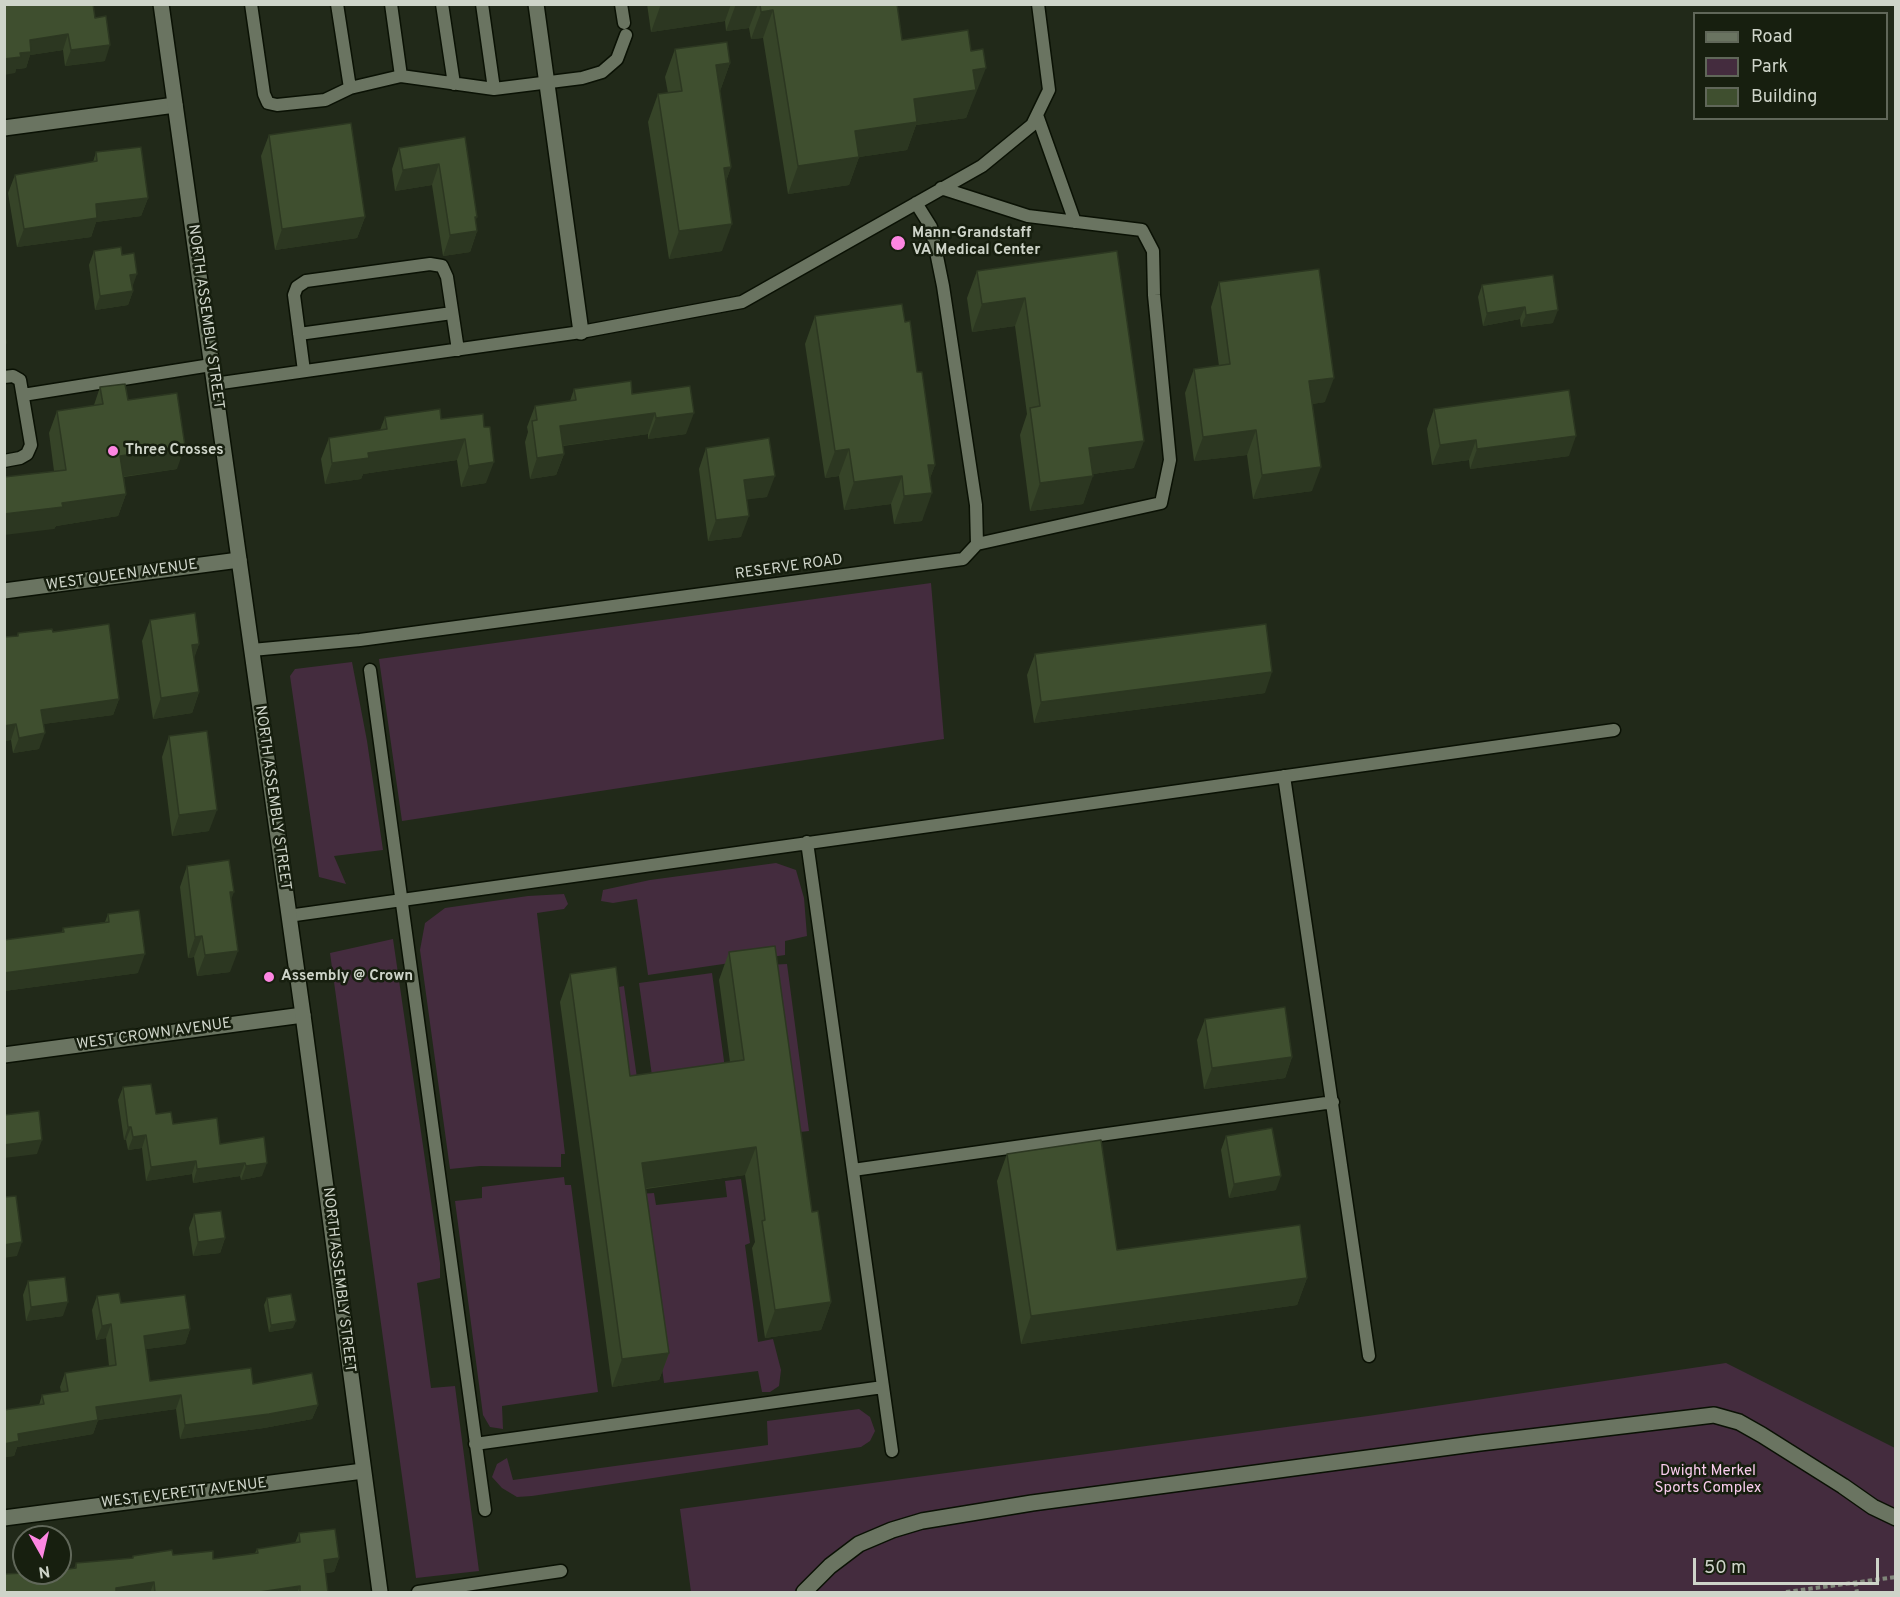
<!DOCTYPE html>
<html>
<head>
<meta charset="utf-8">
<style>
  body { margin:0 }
  #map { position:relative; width:1900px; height:1597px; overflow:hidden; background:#212919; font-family:Overpass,sans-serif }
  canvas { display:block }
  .frame { position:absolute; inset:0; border:6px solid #ced4c9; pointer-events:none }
  .legend { position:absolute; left:1693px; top:12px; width:195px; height:108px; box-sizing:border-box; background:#171f0f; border:2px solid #606759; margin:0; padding:8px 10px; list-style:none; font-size:18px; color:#ced4c9 }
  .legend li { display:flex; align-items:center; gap:12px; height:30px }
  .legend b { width:30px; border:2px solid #606759 }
  .north { position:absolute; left:12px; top:1525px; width:60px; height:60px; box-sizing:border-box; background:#171f0f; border:2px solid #606759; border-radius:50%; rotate:172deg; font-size:16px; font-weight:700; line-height:24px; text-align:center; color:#ced4c9 }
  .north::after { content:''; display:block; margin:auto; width:21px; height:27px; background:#fd86e2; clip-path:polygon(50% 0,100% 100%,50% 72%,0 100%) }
  .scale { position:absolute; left:1693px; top:1558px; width:186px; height:27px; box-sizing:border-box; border:3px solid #ced4c9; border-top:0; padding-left:8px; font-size:18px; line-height:21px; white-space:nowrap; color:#ced4c9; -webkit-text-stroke:4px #171f0f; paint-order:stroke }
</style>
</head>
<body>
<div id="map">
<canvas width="1900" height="1597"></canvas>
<div class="frame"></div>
<ul class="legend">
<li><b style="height:8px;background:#6a7461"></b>Road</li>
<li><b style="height:16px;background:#442c3e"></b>Park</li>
<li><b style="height:16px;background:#3f4f2f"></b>Building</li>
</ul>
<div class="north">N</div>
<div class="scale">50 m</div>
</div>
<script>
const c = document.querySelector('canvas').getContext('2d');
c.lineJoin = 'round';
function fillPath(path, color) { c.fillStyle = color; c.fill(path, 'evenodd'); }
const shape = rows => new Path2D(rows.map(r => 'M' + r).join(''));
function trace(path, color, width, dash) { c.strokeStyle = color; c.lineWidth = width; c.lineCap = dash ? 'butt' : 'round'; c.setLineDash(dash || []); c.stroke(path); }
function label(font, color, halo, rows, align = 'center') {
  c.font = font + ' Overpass,sans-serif'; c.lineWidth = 5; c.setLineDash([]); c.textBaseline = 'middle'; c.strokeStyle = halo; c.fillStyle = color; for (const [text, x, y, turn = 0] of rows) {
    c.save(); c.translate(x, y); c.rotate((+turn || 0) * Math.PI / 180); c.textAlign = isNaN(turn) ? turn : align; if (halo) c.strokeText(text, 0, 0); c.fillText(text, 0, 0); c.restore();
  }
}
fillPath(shape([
  [931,583,944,739,402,821,379,659],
  [352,662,367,741,383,850,334,856,346,884,319,877,290,676,295,669],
  [776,863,796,870,804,898,807,936,785,941,785,955,648,975,637,899,613,903,601,901,603,890,650,880],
  [564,894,568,904,564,909,537,913,565,1154,561,1154,561,1167,480,1166,450,1169,420,950,425,923,445,908,528,896],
  [393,939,440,1263,440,1278,417,1283,431,1388,455,1386,479,1571,416,1578,330,953],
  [787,964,809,1131,791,1133,767,965],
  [712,973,727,1083,626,1096,609,989,624,986,639,1092,654,1090,639,983],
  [564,1177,565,1185,571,1185,598,1392,502,1406,503,1429,490,1427,483,1415,455,1201,482,1198,482,1187],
  [741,1179,750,1243,745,1245,758,1342,773,1339,781,1370,779,1386,770,1392,762,1392,758,1371,664,1383,639,1194,654,1193,656,1205,727,1197,725,1181],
  [1726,1363,1895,1448,1895,1592,691,1592,680,1509,1368,1416],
  [859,1409,870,1417,875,1431,870,1441,861,1447,532,1496,517,1497,502,1488,492,1477,497,1464,507,1458,513,1480,768,1445,767,1421]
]), '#442c3e');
const service = shape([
  [251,4,264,94,268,103,277,105,325,100,350,88,401,76,391,4],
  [337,4,350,88],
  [442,4,454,84],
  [482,4,494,89],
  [621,4,624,23],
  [401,76,494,89,582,78,602,72,617,59,626,35],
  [1037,115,1075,222],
  [941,188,1028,216,1142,230,1153,251,1154,295,1170,460,1161,503,977,544],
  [299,334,452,313],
  [304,371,294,295,297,287,306,281,430,264,442,266,447,277,458,350],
  [4,377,13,376,20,380,31,445,27,454,20,458,4,461],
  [214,384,581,332,742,302,982,166,1032,125,1049,90,1038,4],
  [23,395,211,365],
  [252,650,360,640,963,559,977,544,976,505,943,286,931,227,916,203],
  [370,670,485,1510],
  [1284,776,1369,1356],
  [807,842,892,1451],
  [288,916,1614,730],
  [853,1170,1333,1102],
  [475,1444,883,1387],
  [418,1592,561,1571]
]);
const minor = shape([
  [536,4,581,332],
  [4,128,175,105],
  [4,591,239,560],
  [4,1055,303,1015],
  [4,1518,363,1471],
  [804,1592,830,1566,859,1544,892,1530,922,1521,1032,1503,1480,1443,1714,1415,1739,1422,1762,1435,1843,1486,1873,1507,1896,1518]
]);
const secondary = shape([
  [161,4,303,1015,380,1592]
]);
trace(service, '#0a1104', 15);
trace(minor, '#0a1104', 18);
trace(secondary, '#0a1104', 18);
trace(shape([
  [1855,1582,1857,1592],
  [1786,1592,1896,1577]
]), '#7f8679', 4, [4.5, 3]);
trace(service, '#6a7461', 12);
trace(minor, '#6a7461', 15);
trace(secondary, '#6a7461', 15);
fillPath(shape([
  [4,4,95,18,105,61,65,66,63,50,30,55,26,68,16,69,15,73],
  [647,4,897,4,902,40,975,95,974,96,966,118,916,125,907,150,859,157,849,185,788,194,763,38,751,39,749,28,726,31,725,21,651,32],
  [675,49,730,63,720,91,731,167,726,181,722,251,669,259,648,122,658,94,668,93,665,77],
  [269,135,365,217,357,238,275,250,261,156],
  [465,137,477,231,470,252,443,256,432,185,395,191,392,169,399,148],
  [96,152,148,198,141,216,96,222,91,237,17,247,8,193,15,175,93,162],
  [94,251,122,255,133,291,128,305,95,310,89,265],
  [1117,251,1134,468,1093,474,1083,504,1030,511,1020,435,1027,414,1015,326,972,332,967,298,977,271],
  [1219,282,1325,402,1312,404,1312,491,1253,499,1247,455,1194,461,1185,393,1194,369,1219,366,1211,307],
  [1482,285,1553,323,1521,327,1520,319,1483,326,1478,297],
  [815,316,905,322,917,372,935,465,930,478,922,521,894,524,891,504,844,510,839,476,825,478,805,344],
  [100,387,128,400,177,469,124,477,126,494,118,516,56,526,54,529,54,471,49,433,57,411,94,405],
  [574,389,632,394,686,434,648,439,648,434,563,446,564,454,556,475,530,479,525,442,528,432,527,427,535,406,570,401],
  [1434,409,1569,456,1470,469,1469,460,1432,465,1427,429],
  [483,414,486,483,461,487,457,460,363,474,361,479,325,484,321,459,329,438,380,430,385,417,441,419],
  [706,448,767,497,746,499,741,537,708,541,699,469],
  [150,620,199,644,194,657,199,692,192,713,153,719,142,641],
  [53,632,119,699,113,715,43,724,39,749,13,753,11,740,4,741,4,637,17,636,18,633],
  [1035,654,1265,693,1034,723,1027,675],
  [169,736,209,831,172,836,162,757],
  [187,866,231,900,230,972,197,976,194,957,188,958,180,887],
  [108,914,138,973,4,991,4,940,62,932,63,928,105,922],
  [729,952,812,1212,831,1302,821,1330,765,1338,752,1248,755,1242,745,1175,646,1189,669,1353,659,1380,612,1387,560,1002,570,974,630,1076,730,1062,719,980],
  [1205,1019,1292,1057,1285,1078,1204,1089,1197,1040],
  [123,1087,156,1114,173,1124,220,1144,262,1176,241,1180,240,1176,193,1183,192,1174,146,1181,142,1148,128,1150,126,1140,124,1140,118,1100],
  [1226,1136,1276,1190,1229,1198,1221,1150],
  [1007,1154,1117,1250,1307,1278,1297,1305,1021,1344,997,1181],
  [194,1214,225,1238,220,1253,193,1256,189,1228],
  [28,1281,63,1316,26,1321,23,1295],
  [97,1296,121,1303,190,1329,185,1344,146,1349,150,1381,253,1384,318,1405,312,1419,264,1428,180,1439,176,1409,98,1420,93,1434,17,1447,14,1456,4,1457,4,1410,39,1405,42,1395,61,1392,60,1387,65,1373,109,1366,106,1338,96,1340,92,1310],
  [267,1298,293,1328,269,1332,264,1305],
  [299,1533,339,1558,334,1572,325,1573,328,1593,4,1593,74,1569,76,1563,132,1558,133,1556,173,1555,213,1559,255,1553,257,1549,295,1543]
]), '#364428');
fillPath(shape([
  [661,4,731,4,725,21,651,32],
  [736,4,758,4,749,28,726,31],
  [773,10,763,38,751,39,761,12],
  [68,34,63,50,30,55,26,68,16,69,15,73,4,75,4,59,20,53,30,40],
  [110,45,105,61,65,66,71,50],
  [730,63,720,91,706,93,716,65],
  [986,68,966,118,916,125,907,150,845,159,855,131,914,99,973,70],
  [859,157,849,185,788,194,798,166],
  [439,164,432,185,395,191,403,170],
  [731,167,721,195,724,168],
  [148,198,141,216,96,222,91,237,17,247,24,229,96,204],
  [365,217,357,238,275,250,282,229],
  [475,217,477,217,472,232,477,231,470,252,443,256,450,235],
  [732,224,722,251,669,259,679,231],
  [137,274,132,288,130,275],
  [133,291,128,305,95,310,100,296],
  [1025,298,1015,326,972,332,982,304],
  [1525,307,1520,319,1483,326,1487,313],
  [1558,310,1553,323,1521,327,1526,315],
  [1334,378,1325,402,1300,406,1309,381],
  [655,413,648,434,552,447,560,426],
  [694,413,686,434,648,439,656,418],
  [1256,430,1247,455,1194,461,1203,437],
  [1576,436,1569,456,1470,469,1477,449],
  [465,439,457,460,363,474,361,479,325,484,332,463,368,453],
  [1476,440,1469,460,1432,465,1440,445],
  [1144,441,1134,468,1079,476,1089,448],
  [185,446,177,469,112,478,120,456],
  [849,449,839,476,825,478,835,451],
  [564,454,556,475,530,479,537,458],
  [494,462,486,483,461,487,469,466],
  [928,465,935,465,925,492],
  [1321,467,1312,491,1253,499,1262,475],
  [775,476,767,497,736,501,744,480],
  [902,476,891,504,844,510,854,482],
  [1093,476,1083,504,1030,511,1040,483],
  [932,493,922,521,894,524,904,496],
  [126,494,118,516,56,526,54,529,4,535,4,514,62,503],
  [749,516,741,537,708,541,716,520],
  [199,644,192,665,192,645],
  [1272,672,1265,693,1034,723,1041,702],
  [199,692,192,713,153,719,161,698],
  [119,699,113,715,35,725,41,710],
  [16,724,11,740,4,741,4,726],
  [45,733,39,749,13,753,19,738],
  [217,810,209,831,172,836,179,815],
  [230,892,234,892,226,913],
  [202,936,194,957,188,958,195,937],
  [238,951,230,972,197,976,205,955],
  [145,954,138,973,4,991,4,973],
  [1292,1057,1285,1078,1204,1089,1212,1068],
  [128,1127,131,1127,126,1140,124,1140],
  [146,1135,142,1148,128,1150,133,1137],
  [42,1140,37,1154,4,1158,4,1145],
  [756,1147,745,1175,632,1190,642,1163],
  [196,1161,192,1174,146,1181,151,1167],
  [245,1163,240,1176,193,1183,197,1169],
  [267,1163,262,1176,241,1180,246,1166],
  [1281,1176,1276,1190,1229,1198,1234,1184],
  [225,1238,220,1253,193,1256,198,1242],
  [22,1242,17,1256,4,1258,4,1245],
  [1307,1278,1297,1305,1021,1344,1031,1316],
  [68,1302,63,1316,26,1321,31,1307],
  [831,1302,821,1330,765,1338,775,1310],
  [296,1321,293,1328,269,1332,271,1325],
  [111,1324,106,1338,96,1340,102,1326],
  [190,1329,185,1344,139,1350,144,1336],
  [669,1353,659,1380,612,1387,622,1359],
  [181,1395,176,1409,98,1420,93,1434,17,1447,14,1456,4,1457,4,1444,18,1434,96,1407],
  [318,1405,312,1419,264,1428,180,1439,185,1425],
  [339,1558,334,1572,319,1574,324,1560],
  [154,1582,150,1593,114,1593,116,1588],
  [300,1586,297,1593,253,1593]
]), '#2c3721');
const building = shape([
  [4,4,93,4,95,18,106,16,110,45,71,50,68,34,30,40,31,52,20,53,21,57,4,59,4,4],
  [760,4,897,4,902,40,968,30,971,51,983,49,986,68,973,70,976,90,914,99,917,122,855,131,859,157,798,166,773,10,761,12,760,4],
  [727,42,730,63,716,65,731,167,724,168,732,224,679,231,658,94,682,91,675,49,727,42],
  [351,123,365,217,282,229,269,135,351,123],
  [465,137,477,217,475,217,477,231,450,235,439,164,403,170,399,148,465,137],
  [141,147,148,198,96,204,97,218,24,229,15,175,97,161,96,152,141,147],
  [121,247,122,255,134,253,137,274,130,275,133,291,100,296,94,251,121,247],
  [1117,251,1144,441,1089,448,1093,476,1040,483,1030,408,1040,406,1025,298,982,304,977,271,1117,251],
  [1319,269,1334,378,1309,381,1321,467,1262,475,1256,430,1203,437,1194,369,1230,364,1219,282,1319,269],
  [1553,275,1558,310,1526,315,1525,307,1487,313,1482,285,1553,275],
  [902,304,905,322,910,321,917,372,922,372,935,465,928,465,932,493,904,496,902,476,854,482,849,449,835,451,815,316,902,304],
  [4,329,6,343,4,343,4,329],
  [631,381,632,394,690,386,694,413,656,418,655,413,560,426,564,454,537,458,532,421,537,420,535,406,576,400,574,389,631,381],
  [125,384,128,400,177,393,185,446,120,456,126,494,62,503,63,507,4,514,4,477,66,470,57,411,103,404,100,387,125,384],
  [1569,390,1576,436,1477,449,1476,440,1440,445,1434,409,1569,390],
  [440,409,441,419,483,414,484,427,490,427,494,462,469,466,465,439,368,453,369,458,332,463,329,438,387,429,385,417,440,409],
  [769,438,775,476,744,480,749,516,716,520,706,448,769,438],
  [195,613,199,644,192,645,199,692,161,698,150,620,195,613],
  [109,624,119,699,41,710,45,733,19,738,16,724,4,726,4,637,18,636,18,633,52,629,53,632,109,624],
  [1266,624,1272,672,1041,702,1035,654,1266,624],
  [207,731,217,810,179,815,169,736,207,731],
  [229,860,234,892,230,892,238,951,205,955,202,936,195,937,187,866,229,860],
  [139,910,145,954,4,973,4,940,64,932,63,928,109,922,108,914,139,910],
  [775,946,812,1212,818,1211,831,1302,775,1310,762,1221,765,1220,756,1147,642,1163,669,1353,622,1359,570,974,616,967,630,1076,744,1060,729,952,775,946],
  [1285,1007,1292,1057,1212,1068,1205,1019,1285,1007],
  [151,1084,156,1114,171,1112,173,1124,217,1118,220,1144,264,1137,267,1163,246,1166,245,1163,197,1169,196,1161,151,1167,146,1135,133,1137,131,1127,128,1127,123,1087,151,1084],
  [39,1111,42,1140,4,1145,4,1115,39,1111],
  [1272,1128,1281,1176,1234,1184,1226,1136,1272,1128],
  [1101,1140,1117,1250,1300,1225,1307,1278,1031,1316,1007,1154,1101,1140],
  [16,1196,22,1242,4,1245,4,1197,16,1196],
  [221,1211,225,1238,198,1242,194,1214,221,1211],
  [65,1277,68,1302,31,1307,28,1281,65,1277],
  [119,1293,121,1303,185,1295,190,1329,144,1336,150,1381,251,1368,253,1384,312,1373,318,1405,269,1414,185,1425,181,1395,96,1407,98,1420,18,1434,19,1441,4,1444,4,1410,44,1404,42,1395,68,1391,65,1373,116,1365,111,1324,102,1326,97,1296,119,1293],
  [291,1294,296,1321,271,1325,267,1298,291,1294],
  [335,1529,339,1558,324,1560,328,1593,300,1593,300,1586,253,1593,155,1593,154,1582,116,1588,116,1593,4,1593,4,1574,24,1573,60,1573,60,1570,76,1568,76,1563,133,1558,133,1556,172,1550,173,1555,213,1551,213,1559,258,1553,257,1549,300,1542,299,1533,335,1529]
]);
fillPath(building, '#3f4f2f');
trace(building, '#2c3721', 1.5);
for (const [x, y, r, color] of [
  [898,243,8,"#fd86e2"],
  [113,451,6,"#fd86e2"],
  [269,977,6,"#fd86e2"]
]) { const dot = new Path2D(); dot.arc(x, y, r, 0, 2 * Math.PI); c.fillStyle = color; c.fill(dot); trace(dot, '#171f0f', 2); }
label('bold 15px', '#ced4c9', '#171f0f', [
  ["Mann-Grandstaff",912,234],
  ["VA Medical Center",912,251],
  ["Three Crosses",125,451],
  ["Assembly @ Crown",281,977]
], 'left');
label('15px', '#ced4c9', '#171f0f', [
  ["NORTH ASSEMBLY STREET",205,317,82],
  ["RESERVE ROAD",789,568,-8],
  ["WEST QUEEN AVENUE",122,576,-8],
  ["NORTH ASSEMBLY STREET",272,798,82],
  ["WEST CROWN AVENUE",154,1035,-8],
  ["NORTH ASSEMBLY STREET",338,1280,83],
  ["WEST EVERETT AVENUE",184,1494,-7]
]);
label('15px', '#f9cbed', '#171f0f', [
  ["Dwight Merkel",1708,1472],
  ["Sports Complex",1708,1489]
]);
</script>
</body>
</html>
